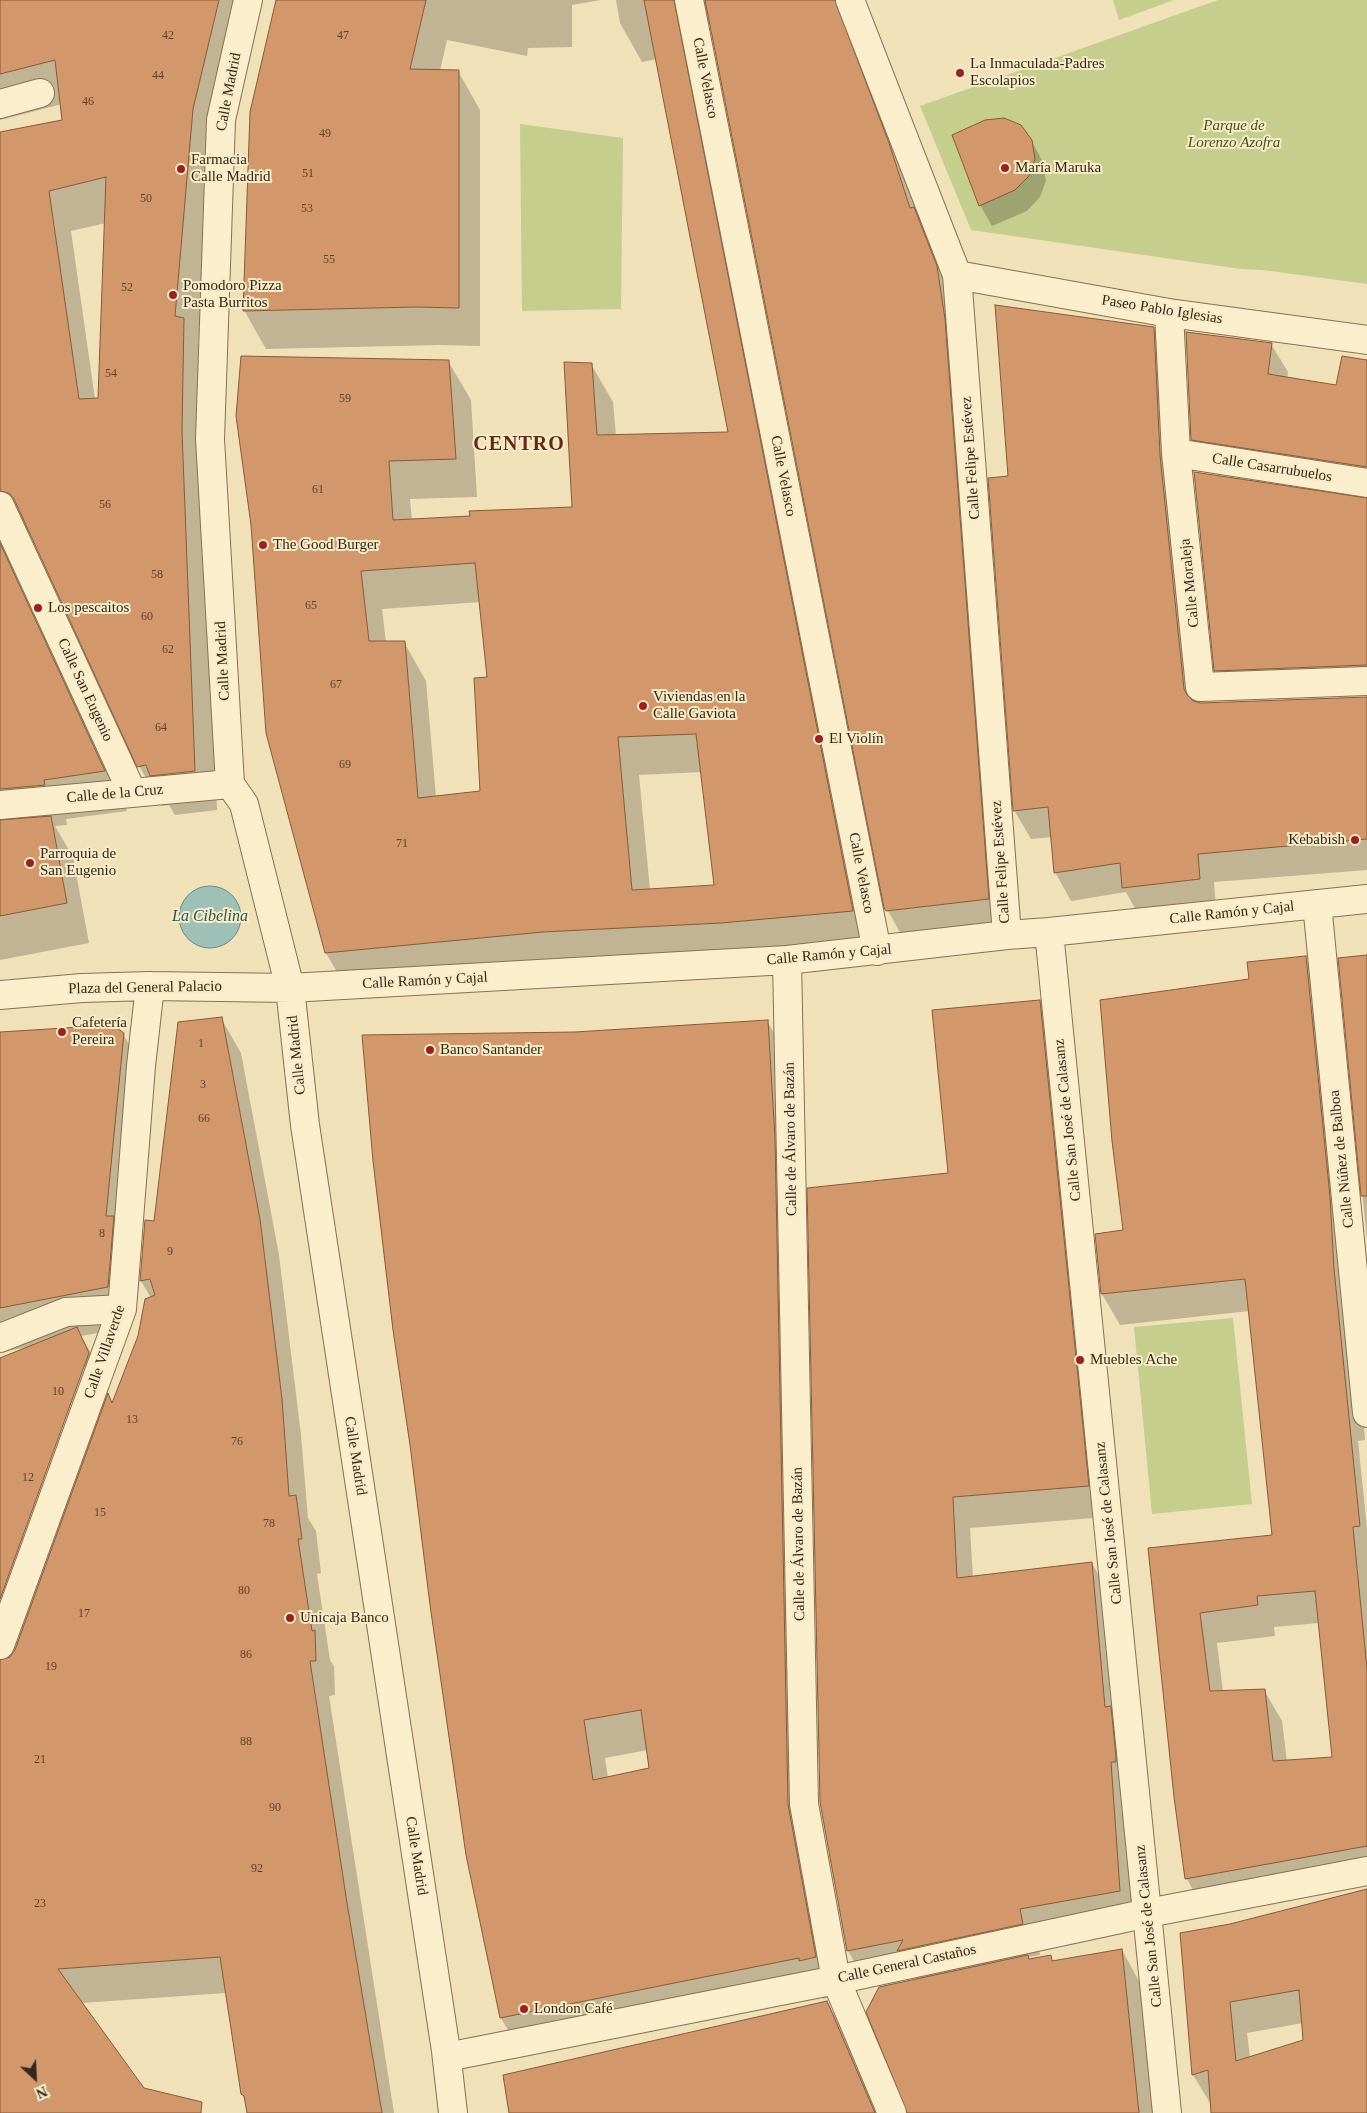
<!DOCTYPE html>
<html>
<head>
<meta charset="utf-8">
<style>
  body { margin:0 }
  #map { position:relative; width:1367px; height:2113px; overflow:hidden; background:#f0e1b9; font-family:"Times New Roman",serif }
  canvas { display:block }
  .north { position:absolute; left:10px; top:2053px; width:50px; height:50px; -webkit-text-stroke:4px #f8ebc8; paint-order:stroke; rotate:155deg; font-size:14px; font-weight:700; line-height:20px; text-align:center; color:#352719 }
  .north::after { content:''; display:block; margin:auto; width:18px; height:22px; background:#352719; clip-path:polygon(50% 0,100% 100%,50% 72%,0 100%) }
</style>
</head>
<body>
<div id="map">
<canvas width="1367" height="2113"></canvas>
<div class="north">N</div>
</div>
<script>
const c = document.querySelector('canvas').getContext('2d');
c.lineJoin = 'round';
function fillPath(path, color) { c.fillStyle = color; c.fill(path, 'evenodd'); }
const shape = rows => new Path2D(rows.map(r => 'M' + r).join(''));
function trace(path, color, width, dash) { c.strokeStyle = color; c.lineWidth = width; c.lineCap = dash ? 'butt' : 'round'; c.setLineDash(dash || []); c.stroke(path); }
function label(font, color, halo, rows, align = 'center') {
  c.font = font + ' "Times New Roman",serif'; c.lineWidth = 4; c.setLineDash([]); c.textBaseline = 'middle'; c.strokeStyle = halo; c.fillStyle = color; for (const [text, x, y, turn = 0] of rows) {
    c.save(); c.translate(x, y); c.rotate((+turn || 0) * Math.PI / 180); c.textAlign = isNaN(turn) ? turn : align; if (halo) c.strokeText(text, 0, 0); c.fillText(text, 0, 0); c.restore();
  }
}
fillPath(shape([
  [1113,0,1174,0,1119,20],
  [1218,0,1367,0,1367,284,1263,270,1241,269,971,230,920,106],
  [520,124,623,138,621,309,522,311],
  [1233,1318,1252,1504,1152,1514,1134,1327]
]), '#c5ce8d');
const water = shape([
  '179 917a31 31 0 1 1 62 0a31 31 0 1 1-62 0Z'
]);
fillPath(water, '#9ec0b7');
trace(water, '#668d84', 1);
fillPath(shape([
  [0,0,251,0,216,150,198,344,206,359,205,472,217,810,175,815,169,805,162,806,139,766,31,532,26,530,8,554,127,811,66,819,67,825,55,826,73,857,89,943,0,960,0,133,64,121,62,104,0,120],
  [106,223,99,399,95,399,71,231],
  [278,0,601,0,572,5,572,47,528,48,527,56,447,40,440,71,458,71,480,110,480,346,439,345,266,349,244,310],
  [616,0,846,0,958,306,1010,937,909,949,886,907,711,23,709,23,701,26,874,949,348,991,326,953,252,525,448,361,471,400,477,497,410,499,412,521,574,509,591,364,613,402,616,436,730,433,657,59,642,62,620,23],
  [481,602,489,678,481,792,436,797,426,681,404,642,386,642,382,609],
  [702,772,716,886,650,890,639,775],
  [1031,140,1043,162,1046,181,1040,197,1027,211,992,226,980,205],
  [1153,328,1170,357,1176,484,1199,704,1367,698,1367,870,1214,882,1216,908,1139,916,1126,892,1071,901,1055,872,1052,837,1031,839,1014,810,1010,477],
  [1271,344,1288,372,1287,378,1337,386,1367,362,1367,493,1209,468,1192,439],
  [1367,499,1367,694,1232,699,1215,670],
  [1367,956,1367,1240,1339,959],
  [1306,958,1324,989,1365,1440,1358,1441,1367,1528,1367,1880,1204,1910,1187,1879,1150,1549,1273,1537,1249,1311,1120,1325,1102,1294,1125,1231,1251,980],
  [1319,1623,1333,1758,1287,1762,1282,1721,1264,1690,1223,1692,1217,1643,1275,1636,1274,1627],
  [1039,1001,1057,1032,1106,1517,970,1528,973,1578,1092,1563,1109,1594,1137,1922,1037,1940,1040,1955,1028,1957,1030,1960,1051,1957,1054,1962,1122,1950,1140,1983,1153,2113,909,2113,916,1980,912,1973,866,1982,848,1951,821,1802,949,1175],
  [221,1018,241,1053,279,1255,301,1435,308,1518,316,1531,321,1573,317,1574,330,1660,334,1666,335,1695,329,1696,394,2113,248,2113,246,2101,242,2094,226,1993,81,2003,160,2113,0,2113,0,1603,86,1367,83,1367,0,1596,0,1360,29,1347,0,1352,0,1033,123,1034,146,1074,130,1327,81,1336,97,1363,109,1389,107,1394,113,1405,140,1336,151,1298,141,1281,155,1222],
  [767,1021,790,1060,810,1844,837,1996,823,1999,821,1996,523,2056,501,2018,575,1033],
  [648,1750,651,1769,608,1778,605,1758],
  [1367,1896,1367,2113,1212,2113,1212,2106,1193,2075,1181,1934],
  [1303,2023,1304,2041,1250,2058,1247,2033],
  [827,2002,846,2035,879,2113,510,2113]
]), '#0003');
const building = shape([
  [0,0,219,0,193,109,175,316,184,318,182,431,195,771,150,776,146,765,137,767,14,499,9,493,0,491,0,132,62,120,55,60,0,74,0,0],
  [106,177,98,398,79,399,49,191,106,177],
  [276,0,426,0,410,69,459,70,459,308,416,307,243,311,250,112,276,0],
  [644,0,674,0,853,911,721,923,543,932,325,953,266,733,251,525,236,416,241,356,449,360,456,459,389,461,393,520,470,516,469,511,572,507,564,362,592,363,597,435,728,432,644,0],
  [475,563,487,677,474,678,480,791,418,798,405,641,369,641,361,571,475,563],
  [696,734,714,885,632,890,618,737,696,734],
  [705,0,835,0,889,143,910,208,914,207,937,266,945,319,989,899,886,911,884,908,705,0],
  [1004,118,1021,125,1032,140,1035,159,1029,176,1015,190,979,206,952,135,985,120,1004,118],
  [995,305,1154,327,1160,455,1184,689,1187,695,1193,701,1201,703,1367,697,1367,839,1198,854,1200,879,1122,888,1120,863,1054,873,1048,807,1013,811,988,478,1008,476,995,305],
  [1186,332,1272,343,1268,374,1336,385,1342,356,1367,360,1367,467,1191,440,1186,332],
  [1194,472,1367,498,1367,665,1214,671,1194,472],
  [0,543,105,771,44,780,45,785,0,789,0,543],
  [51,816,67,903,0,916,0,820,51,816],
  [1367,955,1367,1196,1361,1196,1338,958,1367,955],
  [1306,956,1330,1197,1334,1269,1360,1526,1353,1527,1367,1669,1367,1846,1185,1879,1174,1797,1148,1548,1272,1535,1245,1279,1101,1294,1095,1234,1123,1230,1112,1141,1100,1000,1249,979,1247,962,1306,956],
  [1315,1591,1332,1757,1273,1761,1265,1689,1210,1691,1200,1613,1258,1605,1257,1596,1315,1591],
  [1040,1000,1089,1486,953,1497,957,1578,1092,1562,1105,1707,1111,1706,1116,1757,1116,1762,1111,1762,1120,1891,1020,1909,1023,1924,897,1951,903,1940,847,1951,820,1802,807,1188,948,1173,932,1010,1040,1000],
  [222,1017,260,1219,282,1399,289,1496,296,1495,302,1539,298,1539,312,1631,315,1630,316,1661,310,1661,347,1903,382,2113,247,2113,244,2096,241,2094,220,1957,58,1969,144,2088,202,2102,201,2113,0,2113,0,1660,10,1657,15,1650,108,1393,112,1403,138,1336,145,1299,155,1295,150,1279,140,1281,145,1220,154,1221,178,1022,222,1017],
  [768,1020,775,1138,788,1804,816,1957,799,1961,799,1958,500,2018,466,1855,430,1605,410,1445,393,1330,373,1161,362,1035,575,1032,768,1020],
  [641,1710,649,1768,593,1780,584,1720,641,1710],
  [113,1025,124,1033,106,1216,114,1216,108,1287,0,1308,0,1032,113,1025],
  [77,1327,89,1353,0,1599,0,1358,77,1327],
  [1367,1889,1367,2113,1211,2113,1208,2070,1192,2075,1180,1933,1230,1924,1367,1889],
  [1299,1990,1303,2040,1236,2061,1230,2002,1299,1990],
  [1122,1949,1139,2113,907,2113,866,2012,879,1987,1028,1955,1029,1959,1051,1955,1052,1961,1122,1949],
  [827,2001,875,2113,509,2113,503,2075,827,2001]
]);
fillPath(building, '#d2986b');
trace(building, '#885937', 1);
const minor = shape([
  [248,0,221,120,210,439,230,784,244,804,290,988,305,1125,446,2051,453,2113],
  [689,0,877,951],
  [850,0,957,275,1007,935],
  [0,104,40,93],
  [957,275,1169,313,1367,340],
  [1169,313,1176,453,1200,687,1367,681],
  [1176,453,1367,483],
  [0,506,132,792],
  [0,805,230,784],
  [1317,904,1367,1413],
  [1049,932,1167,2113],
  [787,960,804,1804,836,1980,892,2113],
  [0,995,82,988,150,986,290,988,787,960,1007,935,1049,932,1367,899],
  [0,1338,66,1312,122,1309],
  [0,1645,122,1309,141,1066,150,986],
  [447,2057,836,1980,1148,1913,1367,1871]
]);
trace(minor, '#877053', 30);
trace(minor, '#fbeecc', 28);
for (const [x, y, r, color] of [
  [960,73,5,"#9a211f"],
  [1005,168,5,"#9a211f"],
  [181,169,5,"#9a211f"],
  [173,295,5,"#9a211f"],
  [263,545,5,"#9a211f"],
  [38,608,5,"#9a211f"],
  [643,706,5,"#9a211f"],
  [819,739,5,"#9a211f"],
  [1355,840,5,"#9a211f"],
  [30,863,5,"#9a211f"],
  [62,1032,5,"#9a211f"],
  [430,1050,5,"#9a211f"],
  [1080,1360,5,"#9a211f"],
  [290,1618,5,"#9a211f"],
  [524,2009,5,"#9a211f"]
]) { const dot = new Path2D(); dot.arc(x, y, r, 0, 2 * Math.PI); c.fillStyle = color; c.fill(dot); trace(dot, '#f8ebc8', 2); }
label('12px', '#5c432e', null, [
  ["42",168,36],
  ["47",343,36],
  ["44",158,76],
  ["46",88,102],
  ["49",325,134],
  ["51",308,174],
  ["50",146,199],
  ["53",307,209],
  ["55",329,260],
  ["52",127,288],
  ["54",111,374],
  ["59",345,399],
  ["61",318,490],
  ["56",105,505],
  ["58",157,575],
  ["65",311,606],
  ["60",147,617],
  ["62",168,650],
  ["67",336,685],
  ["64",161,728],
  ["69",345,765],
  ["71",402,844],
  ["1",201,1044],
  ["3",203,1085],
  ["66",204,1119],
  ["8",102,1234],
  ["9",170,1252],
  ["10",58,1392],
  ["13",132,1420],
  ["76",237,1442],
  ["12",28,1478],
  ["15",100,1513],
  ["78",269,1524],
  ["80",244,1591],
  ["17",84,1614],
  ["86",246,1655],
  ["19",51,1667],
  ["88",246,1742],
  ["21",40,1760],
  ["90",275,1808],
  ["92",257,1869],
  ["23",40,1904]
]);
label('15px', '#352719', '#f8ebc8', [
  ["La Inmaculada-Padres",970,64],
  ["Escolapios",970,81],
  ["Farmacia",191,160],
  ["Calle Madrid",191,177],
  ["María Maruka",1015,168],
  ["Pomodoro Pizza",183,286],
  ["Pasta Burritos",183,303],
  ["The Good Burger",273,545],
  ["Los pescaitos",48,608],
  ["Viviendas en la",653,697],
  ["Calle Gaviota",653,714],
  ["El Violín",829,739],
  ["Kebabish",1345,840,"right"],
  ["Parroquia de",40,854],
  ["San Eugenio",40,871],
  ["Cafetería",72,1023],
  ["Pereira",72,1040],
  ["Banco Santander",440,1050],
  ["Muebles Ache",1090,1360],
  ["Unicaja Banco",300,1618],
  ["London Café",534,2009]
], 'left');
label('15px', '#352719', '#f8ebc8', [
  ["Calle Velasco",705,78,79],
  ["Calle Madrid",229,92,-79],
  ["Paseo Pablo Iglesias",1162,310,9],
  ["Calle Felipe Estévez",971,458,-94],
  ["Calle Casarrubuelos",1272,468,9],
  ["Calle Velasco",783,476,79],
  ["Calle Moraleja",1190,583,-96],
  ["Calle Madrid",223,661,-93],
  ["Calle San Eugenio",85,690,65],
  ["Calle de la Cruz",115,794,-5],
  ["Calle Felipe Estévez",1001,862,-94],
  ["Calle Velasco",861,873,79],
  ["Calle Ramón y Cajal",1232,913,-6],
  ["Calle Ramón y Cajal",829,955,-5],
  ["Calle Ramón y Cajal",425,981,-3],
  ["Plaza del General Palacio",145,988,-1],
  ["Calle Madrid",297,1055,-96],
  ["Calle San José de Calasanz",1068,1120,-96],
  ["Calle de Álvaro de Bazán",791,1139,-91],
  ["Calle Núñez de Balboa",1342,1159,-96],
  ["Calle Villaverde",105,1352,-71],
  ["Calle Madrid",355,1456,81],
  ["Calle San José de Calasanz",1109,1523,-96],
  ["Calle de Álvaro de Bazán",799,1544,-91],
  ["Calle Madrid",416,1856,81],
  ["Calle San José de Calasanz",1149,1926,-96],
  ["Calle General Castaños",907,1964,-12]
]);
label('italic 15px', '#44531e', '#f8ebc8', [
  ["Parque de",1234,126],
  ["Lorenzo Azofra",1234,143]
]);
label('italic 16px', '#275654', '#f8ebc8', [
  ["La Cibelina",210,917]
]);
c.letterSpacing = '1px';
label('bold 20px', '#642816', '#f8ebc8', [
  ["CENTRO",519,445]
]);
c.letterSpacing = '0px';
</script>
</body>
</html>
